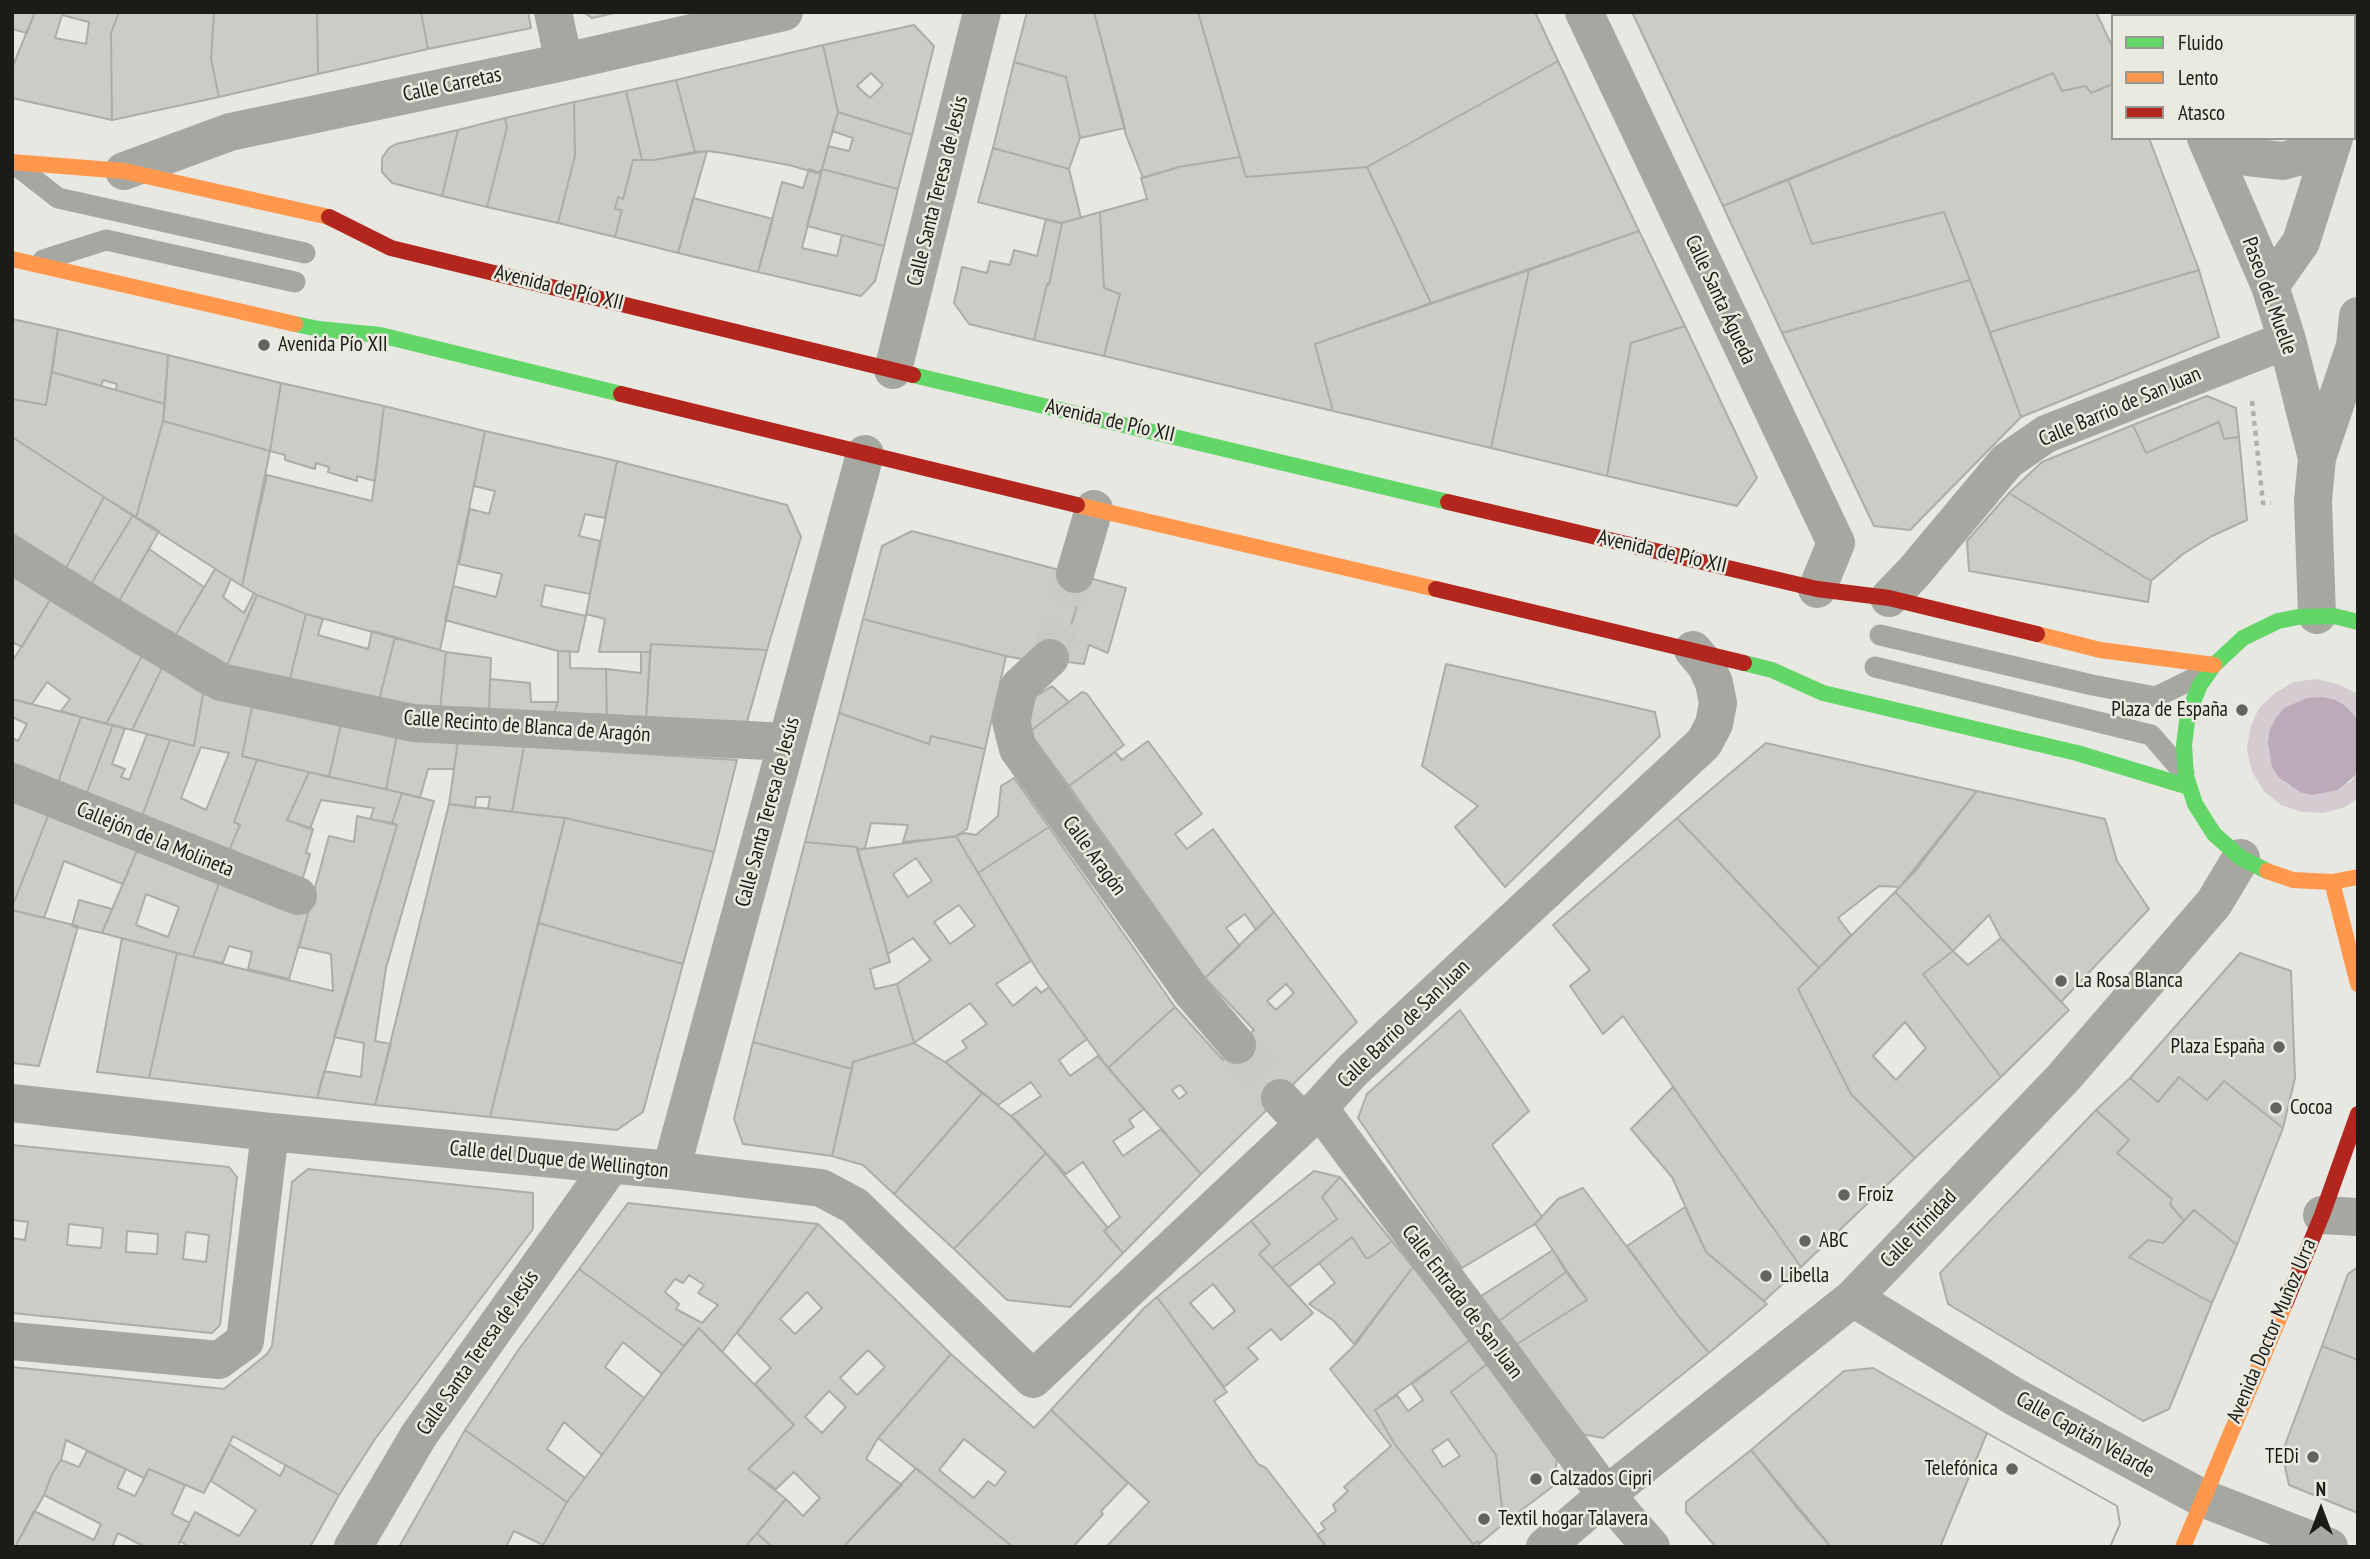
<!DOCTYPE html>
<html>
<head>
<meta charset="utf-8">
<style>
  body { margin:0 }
  #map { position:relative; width:2370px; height:1559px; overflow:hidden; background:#e8e8e3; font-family:"PT Sans Narrow",sans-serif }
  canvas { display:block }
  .frame { position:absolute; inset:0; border:14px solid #1b1b18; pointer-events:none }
  .legend { position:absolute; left:2111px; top:14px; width:245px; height:126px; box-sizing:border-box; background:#eaeae1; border:2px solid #979791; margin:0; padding:9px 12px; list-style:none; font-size:21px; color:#1b1b18 }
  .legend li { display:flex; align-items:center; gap:14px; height:35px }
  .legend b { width:35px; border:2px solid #979791 }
  .north { position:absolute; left:2286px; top:1475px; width:70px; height:70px; -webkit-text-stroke:5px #eaeae1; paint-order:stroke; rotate:0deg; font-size:19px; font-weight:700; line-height:28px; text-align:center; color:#1b1b18 }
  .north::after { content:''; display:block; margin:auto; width:24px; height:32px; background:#1b1b18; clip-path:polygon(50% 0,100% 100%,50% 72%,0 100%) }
</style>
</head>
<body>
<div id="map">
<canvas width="2370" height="1559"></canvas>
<div class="frame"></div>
<ul class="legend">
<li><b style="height:9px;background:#63d668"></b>Fluido</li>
<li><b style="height:9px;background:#ff974d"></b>Lento</li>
<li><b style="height:9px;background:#b3261e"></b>Atasco</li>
</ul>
<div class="north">N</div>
</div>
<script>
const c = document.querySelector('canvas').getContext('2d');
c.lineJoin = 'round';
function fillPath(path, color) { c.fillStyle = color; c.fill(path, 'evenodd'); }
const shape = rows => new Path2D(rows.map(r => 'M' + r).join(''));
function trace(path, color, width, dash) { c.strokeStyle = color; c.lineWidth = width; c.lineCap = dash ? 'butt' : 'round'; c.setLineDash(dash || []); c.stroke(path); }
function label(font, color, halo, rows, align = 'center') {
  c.font = font + ' "PT Sans Narrow",sans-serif'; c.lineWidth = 5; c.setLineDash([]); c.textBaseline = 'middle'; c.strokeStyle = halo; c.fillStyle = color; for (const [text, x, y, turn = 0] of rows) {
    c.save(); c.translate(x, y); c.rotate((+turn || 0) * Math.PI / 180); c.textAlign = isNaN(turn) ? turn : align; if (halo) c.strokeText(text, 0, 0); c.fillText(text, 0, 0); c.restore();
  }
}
fillPath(shape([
  [2316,679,2338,684,2358,694,2358,719,2354,714,2272,767,2279,778,2289,786,2349,783,2358,773,2358,798,2345,807,2324,813,2302,812,2281,805,2264,791,2252,772,2247,750,2250,728,2259,708,2275,693,2294,682]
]), '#d5ccd1');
fillPath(shape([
  [2321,697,2333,699,2344,705,2358,719,2358,773,2338,790,2312,795,2300,792,2279,778,2272,767,2268,742,2270,729,2276,718,2284,708,2307,698]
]), '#bdaab8');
const building = shape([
  [12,12,35,12,27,33,12,29,12,12],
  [35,12,119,12,111,33,112,120,12,98,12,68,35,12],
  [62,15,89,22,86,44,55,38,62,15],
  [119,12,214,12,211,59,219,97,112,120,111,33,119,12],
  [214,12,317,12,318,74,219,97,211,59,214,12],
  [317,12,421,12,428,49,318,74,317,12],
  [421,12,528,12,531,28,428,49,421,12],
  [583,12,619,12,592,18,583,12],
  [1027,12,1094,12,1125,128,1080,138,1066,77,1014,62,1027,12],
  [1094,12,1198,12,1240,157,1179,167,1143,178,1126,135,1094,12],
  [1198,12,1535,12,1558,61,1367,167,1246,177,1198,12],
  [1632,12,2096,12,2113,48,2113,84,2091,93,2086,86,2062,91,2053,73,1723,206,1632,12],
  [2205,12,2290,12,2290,16,2206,16,2205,12],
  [914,25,934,46,912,135,838,112,823,45,914,25],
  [871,73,883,85,870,98,857,86,871,73],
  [823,45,838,112,822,169,817,173,789,165,723,153,707,151,695,152,676,80,823,45],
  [1558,61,1639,231,1431,303,1367,167,1558,61],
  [1014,62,1066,77,1080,138,1069,169,993,148,1014,62],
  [2053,73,2062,91,2086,86,2091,93,2113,84,2113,138,2149,138,2199,270,1990,332,1944,212,1812,244,1788,179,2053,73],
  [676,80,695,152,654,160,642,160,626,91,676,80],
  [626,91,642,160,633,160,623,199,618,197,615,209,622,210,615,237,558,223,575,156,574,102,626,91],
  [574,102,575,156,558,223,487,207,507,127,505,118,574,102],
  [838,112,912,135,898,189,822,169,828,146,849,151,853,138,832,131,838,112],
  [505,118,507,127,487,207,442,196,458,130,505,118],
  [458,130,442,196,392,183,382,172,382,158,389,148,396,144,458,130],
  [993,148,1069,169,1081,218,1060,223,978,202,993,148],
  [707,151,678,253,615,237,622,210,615,209,618,197,623,199,633,160,654,160,707,151],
  [1240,157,1246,177,1367,167,1431,303,1315,344,1333,411,1104,356,1120,294,1104,288,1100,212,1147,199,1141,178,1179,167,1240,157],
  [809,169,821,174,802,248,837,256,842,235,884,246,875,281,861,296,758,272,782,182,803,188,809,169],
  [822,169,898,189,884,246,807,226,822,169],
  [1788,179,1812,244,1944,212,1970,280,1782,333,1723,206,1788,179],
  [693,198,773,219,758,272,678,253,693,198],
  [1100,212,1104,288,1120,294,1104,356,1034,340,1047,284,1049,285,1062,223,1100,212],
  [1046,219,1062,223,1049,285,1047,284,1034,340,969,324,954,303,962,267,987,273,990,261,1010,265,1014,250,1037,256,1046,219],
  [1639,231,1685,326,1631,343,1607,476,1491,448,1529,270,1639,231],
  [1529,270,1491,448,1333,411,1315,344,1529,270],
  [2199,270,2219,337,2021,417,1990,332,2199,270],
  [1970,280,2021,417,1910,530,1874,526,1782,333,1970,280],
  [12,319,58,329,46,405,12,399,12,319],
  [1685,326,1757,478,1737,506,1607,476,1631,343,1685,326],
  [58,329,168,355,165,404,116,390,117,384,103,380,101,386,52,372,58,329],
  [168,355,281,383,270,451,163,421,168,355],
  [52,372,165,404,163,421,136,518,12,437,12,399,46,405,52,372],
  [281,383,384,406,375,481,357,476,357,481,328,472,329,467,316,463,315,469,285,460,285,455,270,451,281,383],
  [2207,396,2236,408,2239,437,2224,439,2219,422,2146,453,2133,425,2207,396],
  [384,406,485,431,440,650,306,614,257,595,242,586,267,475,372,501,384,406],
  [163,421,270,451,242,586,136,518,163,421],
  [2219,422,2224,439,2239,437,2247,520,2212,536,2183,554,2151,581,2009,493,2042,462,2133,425,2146,453,2219,422],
  [485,431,617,461,605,518,585,514,579,536,600,541,590,594,545,585,541,606,586,616,578,652,558,651,445,620,453,586,496,597,502,574,459,564,470,509,489,514,495,491,474,486,485,431],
  [12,437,104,497,66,568,12,533,12,437],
  [617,461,787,505,801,537,767,650,651,644,650,652,599,652,605,619,586,614,617,461],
  [2009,493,2151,581,2148,602,1969,571,1967,541,2009,493],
  [104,497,133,515,91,584,66,568,104,497],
  [133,515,159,531,119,601,91,584,133,515],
  [912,531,1086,577,1060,661,1026,660,1006,656,863,619,882,546,912,531],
  [149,549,204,587,175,636,119,601,149,549],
  [215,569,231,579,223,597,244,613,254,593,257,595,226,668,175,636,215,569],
  [12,576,50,600,22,647,12,642,12,576],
  [1086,577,1126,588,1108,653,1089,645,1084,664,1060,661,1086,577],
  [257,595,306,614,289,682,226,668,257,595],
  [50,600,142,656,106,724,61,711,70,699,47,682,32,704,12,699,12,662,50,600],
  [306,614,323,619,318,635,368,649,372,631,395,637,379,700,289,682,306,614],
  [863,619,1006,656,985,749,931,736,929,744,839,713,863,619],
  [395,637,446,652,440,709,379,700,395,637],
  [651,644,767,650,747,722,646,720,651,644],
  [558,651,570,651,570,668,606,669,607,720,553,716,558,702,558,651],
  [446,652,491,658,489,712,440,709,446,652],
  [641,652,650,652,646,720,607,720,606,669,641,673,641,652],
  [142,656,162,668,132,730,106,724,142,656],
  [1446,664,1655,712,1660,736,1505,887,1455,827,1478,806,1422,766,1446,664],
  [162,668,203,694,194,746,132,730,162,668],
  [490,679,530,683,531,702,558,702,553,716,489,712,490,679],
  [1052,686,1069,702,1029,732,1033,698,1052,686],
  [1082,692,1087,694,1124,745,1069,786,1029,732,1082,692],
  [203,694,252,707,242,756,257,760,234,822,240,825,227,855,140,822,170,740,194,746,203,694],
  [201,747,229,753,206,810,181,798,201,747],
  [12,699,81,717,56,788,12,770,12,738,18,741,27,724,12,717,12,699],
  [252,707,341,724,329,777,242,756,252,707],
  [839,713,929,744,931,736,985,749,967,829,954,837,903,842,908,825,871,823,865,848,857,850,857,847,805,842,839,713],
  [81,717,113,725,84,800,56,788,81,717],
  [341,724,397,735,386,789,329,777,341,724],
  [113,725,125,728,112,764,125,769,121,777,129,780,147,734,170,740,140,822,84,800,113,725],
  [397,735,458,741,454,769,428,769,420,798,386,789,397,735],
  [458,741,524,746,512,812,488,809,490,797,476,797,475,808,449,804,458,741],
  [1148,741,1202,814,1175,834,1187,849,1213,829,1274,912,1256,930,1245,914,1226,928,1240,946,1205,978,1069,786,1115,752,1122,760,1148,741],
  [1766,743,1977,791,1900,887,1879,886,1838,918,1851,935,1819,968,1677,818,1766,743],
  [524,746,737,760,714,852,565,818,512,812,524,746],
  [257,760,309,772,287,820,313,829,306,853,310,854,301,884,227,855,240,825,234,822,257,760],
  [309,772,402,793,392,823,370,819,374,808,321,800,310,829,287,820,309,772],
  [1014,778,1049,827,978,873,956,836,965,833,976,835,998,816,1001,786,1014,778],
  [1977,791,2105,819,2117,861,2149,909,2061,1002,2001,938,1989,915,1953,951,1895,892,1916,870,1977,791],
  [402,793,434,801,386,968,375,1041,391,1044,375,1105,317,1098,324,1071,361,1077,364,1043,334,1037,397,825,392,823,402,793],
  [12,795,50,811,12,907,12,795],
  [449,804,565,818,490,1117,375,1105,449,804],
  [50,811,139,846,123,884,64,861,44,918,12,910,12,907,50,811],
  [357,816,397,825,317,1098,149,1078,177,953,333,991,331,954,299,947,329,836,354,842,357,816],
  [565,818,714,852,683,964,538,923,565,818],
  [1677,818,1819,968,1798,989,1851,1094,1915,1158,1801,1267,1623,1016,1603,1034,1570,986,1590,970,1553,925,1677,818],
  [1049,827,1175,1007,1108,1068,1039,973,978,873,1049,827],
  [956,836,1031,961,996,984,1013,1006,1036,987,1041,993,1049,987,1087,1039,1059,1060,1070,1076,1098,1056,1144,1109,1129,1120,1134,1127,1113,1141,1123,1156,1161,1129,1201,1174,1123,1253,1104,1231,1120,1217,1083,1162,1066,1174,1011,1116,1041,1096,1031,1082,998,1105,945,1062,967,1048,962,1041,987,1024,970,1003,914,1043,897,984,931,960,913,938,888,954,857,850,956,836],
  [916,858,932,881,908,897,893,874,916,858],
  [959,905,975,926,950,944,934,922,959,905],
  [805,842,857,847,890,962,870,969,875,989,897,984,914,1043,853,1062,852,1069,753,1042,805,842],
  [139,846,220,880,193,957,102,933,139,846],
  [146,894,179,907,168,937,136,925,146,894],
  [220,880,308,914,289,979,248,969,252,952,229,946,223,963,193,957,220,880],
  [1895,892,1953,951,1923,974,2001,1077,1915,1158,1851,1094,1798,989,1895,892],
  [1905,1022,1926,1048,1896,1080,1873,1056,1905,1022],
  [79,900,112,909,102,933,72,926,79,900],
  [12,910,78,926,39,1066,12,1063,12,910],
  [1274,912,1357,1022,1201,1174,1108,1068,1175,1007,1223,1060,1254,1030,1205,978,1274,912],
  [1286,984,1294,993,1276,1010,1267,1001,1286,984],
  [1180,1085,1187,1093,1179,1099,1172,1090,1180,1085],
  [538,923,683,964,643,1112,617,1130,490,1117,538,923],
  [122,938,177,953,149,1078,97,1072,122,938],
  [2001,938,2069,1010,2001,1077,1923,974,1953,951,1968,965,2001,938],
  [2240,953,2291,971,2295,1078,2283,1128,2224,1081,2207,1100,2179,1077,2158,1102,2130,1078,2240,953],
  [1460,1010,1529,1111,1492,1145,1542,1217,1535,1224,1462,1268,1358,1118,1367,1094,1460,1010],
  [753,1042,852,1069,832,1156,743,1144,734,1119,753,1042],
  [914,1043,945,1062,982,1093,894,1194,863,1165,832,1156,853,1062,914,1043],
  [2179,1077,2207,1100,2224,1081,2283,1128,2237,1245,2194,1210,2184,1221,2170,1204,2172,1199,2117,1153,2129,1140,2096,1110,2130,1078,2158,1102,2179,1077],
  [1673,1087,1801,1267,1764,1301,1706,1252,1672,1177,1631,1129,1673,1087],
  [982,1093,1016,1120,1046,1153,954,1249,894,1194,982,1093],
  [2096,1110,2129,1140,2117,1153,2172,1199,2170,1204,2184,1221,2163,1243,2148,1240,2129,1257,2212,1303,2169,1409,2143,1421,1948,1304,1940,1273,2096,1110],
  [12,1145,229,1167,237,1177,220,1325,212,1333,12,1313,12,1238,25,1240,28,1222,12,1220,12,1145],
  [69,1224,103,1228,101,1248,67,1245,69,1224],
  [127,1231,158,1234,157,1254,126,1252,127,1231],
  [186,1232,209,1235,206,1262,183,1259,186,1232],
  [1046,1153,1108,1228,1104,1231,1123,1253,1070,1307,1007,1300,954,1249,1046,1153],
  [308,1169,533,1193,533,1229,375,1439,339,1495,286,1465,280,1476,229,1444,204,1493,149,1469,144,1478,66,1440,61,1460,52,1474,44,1495,15,1547,12,1547,12,1367,224,1389,267,1354,272,1346,292,1182,308,1169],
  [1314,1171,1340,1177,1322,1197,1337,1219,1272,1268,1259,1254,1270,1244,1251,1221,1314,1171],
  [1340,1177,1392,1241,1369,1258,1366,1258,1352,1237,1289,1287,1272,1268,1337,1219,1322,1197,1340,1177],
  [1583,1188,1679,1317,1709,1353,1603,1438,1581,1434,1517,1344,1587,1300,1535,1224,1558,1199,1583,1188],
  [628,1203,818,1224,722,1352,699,1328,684,1346,579,1269,628,1203],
  [689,1275,704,1285,698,1293,718,1305,702,1323,676,1309,679,1304,665,1292,675,1279,683,1283,689,1275],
  [1685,1207,1706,1252,1767,1304,1709,1353,1679,1317,1627,1246,1685,1207],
  [2194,1210,2237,1245,2212,1303,2129,1257,2148,1240,2163,1243,2194,1210],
  [1251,1221,1270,1244,1259,1254,1313,1313,1281,1340,1271,1329,1248,1348,1258,1359,1224,1387,1157,1297,1251,1221],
  [1213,1284,1235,1311,1213,1329,1190,1303,1213,1284],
  [818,1224,951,1354,878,1438,866,1459,902,1485,843,1547,772,1547,757,1533,786,1499,803,1516,820,1498,794,1472,776,1489,748,1469,794,1425,755,1384,771,1368,737,1333,818,1224],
  [807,1292,822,1308,795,1334,780,1319,807,1292],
  [868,1350,885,1367,857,1395,840,1378,868,1350],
  [829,1391,846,1407,822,1433,805,1417,829,1391],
  [1352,1237,1366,1258,1369,1258,1392,1241,1413,1267,1354,1344,1334,1321,1309,1304,1335,1283,1319,1263,1352,1237],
  [1553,1250,1566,1272,1499,1321,1481,1296,1553,1250],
  [1413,1267,1470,1340,1375,1410,1394,1443,1473,1544,1478,1541,1479,1544,1475,1547,1327,1547,1317,1535,1325,1529,1321,1523,1336,1511,1333,1505,1348,1491,1344,1487,1391,1446,1330,1369,1355,1345,1413,1267],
  [2358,1267,2358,1360,2322,1346,2348,1274,2358,1267],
  [579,1269,684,1346,662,1374,623,1342,605,1367,644,1398,602,1455,564,1422,547,1449,585,1478,567,1502,465,1430,519,1349,579,1269],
  [1566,1272,1587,1300,1517,1344,1499,1321,1566,1272],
  [1157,1297,1227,1392,1214,1401,1258,1464,1266,1468,1327,1547,1106,1547,1149,1502,1051,1410,1144,1308,1157,1297],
  [699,1328,794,1425,748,1469,786,1499,745,1547,542,1547,567,1502,662,1374,699,1328],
  [1470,1340,1487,1364,1451,1392,1496,1455,1502,1508,1507,1521,1479,1544,1478,1541,1473,1544,1394,1443,1375,1410,1397,1395,1408,1411,1423,1400,1412,1384,1470,1340],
  [1448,1439,1460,1456,1443,1467,1432,1450,1448,1439],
  [2322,1346,2358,1360,2358,1513,2289,1485,2282,1453,2322,1346],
  [951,1354,1034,1428,1051,1410,1128,1483,1101,1511,1103,1514,1073,1547,1013,1547,878,1438,951,1354],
  [964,1439,1006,1472,995,1486,988,1481,974,1498,939,1470,964,1439],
  [1487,1364,1557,1460,1552,1487,1507,1521,1502,1508,1496,1455,1451,1392,1487,1364],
  [1873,1368,1987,1433,1940,1547,1831,1547,1751,1450,1844,1371,1873,1368],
  [465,1430,567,1502,543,1545,514,1531,506,1547,399,1547,465,1430],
  [1987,1433,2117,1506,2120,1524,2110,1547,1940,1547,1987,1433],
  [1987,1433,2117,1506,2120,1524,2110,1547,1940,1547,1987,1433],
  [233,1436,339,1495,310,1547,189,1547,180,1541,195,1512,239,1536,256,1510,211,1481,233,1436],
  [1751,1450,1798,1509,1831,1547,1716,1547,1686,1512,1686,1502,1751,1450],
  [87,1451,126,1469,117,1488,135,1496,149,1469,185,1485,172,1514,190,1523,177,1547,145,1547,118,1533,112,1547,15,1547,34,1511,94,1540,101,1524,44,1495,52,1474,61,1460,79,1467,87,1451],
  [916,1468,1013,1547,846,1547,845,1545,916,1468],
  [757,1533,772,1547,745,1547,757,1533]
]);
fillPath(building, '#cbcbc8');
trace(building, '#acaca8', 2);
trace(shape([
  [1050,658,1075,574],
  [1237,1045,1280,1098]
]), '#c9c9c5', 38, [38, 19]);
trace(shape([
  [2252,401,2263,503,2271,503]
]), '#afafac', 4.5, [5, 5]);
trace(shape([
  [17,166,58,198,305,253],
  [43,260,106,240,295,282],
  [1880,635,2092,685,2156,697,2203,674],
  [1875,667,2151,735,2184,773]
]), '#a7a7a2', 21);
trace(shape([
  [553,12,564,62],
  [1584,12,1836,543,1817,589],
  [2153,12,2155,16],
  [2358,76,2358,89],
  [2206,138,2270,286,2287,340,2317,458],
  [2222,138,2248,157,2283,161,2312,153,2330,138],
  [124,171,230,132,564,62,784,12],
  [2270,286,2301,242,2334,138],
  [893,370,982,12],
  [12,555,141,635,221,682,413,723,787,742],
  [1075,574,1094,509],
  [1889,598,1914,572,2007,461,2046,434,2287,340],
  [2317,615,2313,501,2317,458,2355,346,2358,316],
  [1050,658,1019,687,1011,721,1018,749,1191,991,1237,1045],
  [12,782,298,896],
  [1280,1098,1304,1124],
  [12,1103,270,1132,671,1170,821,1188,855,1206,1033,1379,1304,1124,1353,1070,1704,743,1714,724,1718,703,1714,683,1706,665,1693,650],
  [1319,1108,1606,1495,1651,1547],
  [671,1170,865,454],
  [2322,1215,2358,1217],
  [1853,1298,2015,1397,2202,1498,2329,1547],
  [12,1341,219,1360,245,1341,270,1132],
  [353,1547,419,1435,611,1165],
  [1545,1547,1606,1495,1853,1298,2064,1077,2214,903,2241,858]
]), '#a7a7a2', 38);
trace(shape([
  [295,324,319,329,380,335,621,394],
  [913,375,1448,502],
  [1744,663,1772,670,1823,693,2077,753,2189,787],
  [2267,871,2241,858,2214,834,2195,804,2186,776,2184,745,2188,714,2200,685,2214,665,2243,638,2278,621,2298,617,2334,616,2358,622]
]), '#63d668', 16);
trace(shape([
  [12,162,124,171,329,217],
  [12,259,295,324],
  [1077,505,1436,589],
  [2037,634,2100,650,2214,665],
  [2267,871,2293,880,2332,882,2358,877],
  [2332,882,2358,984],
  [2183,1547,2286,1302]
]), '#ff974d', 16);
trace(shape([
  [329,217,391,248,913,375],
  [621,394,1077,505],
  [1448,502,1817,589,1889,598,2037,634],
  [1436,589,1744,663],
  [2286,1302,2322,1215,2358,1114]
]), '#b3261e', 16);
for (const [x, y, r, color] of [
  [264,345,7,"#63635f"],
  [2242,710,7,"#63635f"],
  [2061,981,7,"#63635f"],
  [2279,1047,7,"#63635f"],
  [2276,1108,7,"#63635f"],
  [1844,1195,7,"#63635f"],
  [1805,1241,7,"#63635f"],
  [1766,1276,7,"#63635f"],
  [2313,1457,7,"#63635f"],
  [2012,1469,7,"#63635f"],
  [1536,1479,7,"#63635f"],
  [1484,1519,7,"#63635f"]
]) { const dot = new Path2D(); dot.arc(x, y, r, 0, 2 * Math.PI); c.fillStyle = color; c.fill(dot); trace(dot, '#eaeae1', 2.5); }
label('21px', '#1b1b18', '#eaeae1', [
  ["Calle Carretas",452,85,-12],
  ["Calle Santa Teresa de Jesús",938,191,-76],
  ["Avenida de Pío XII",559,288,14],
  ["Paseo del Muelle",2269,296,70],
  ["Calle Santa Águeda",1720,300,65],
  ["Calle Barrio de San Juan",2120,407,-23],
  ["Avenida de Pío XII",1110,421,13],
  ["Avenida de Pío XII",1662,552,13],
  ["Calle Recinto de Blanca de Aragón",527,727,4],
  ["Calle Santa Teresa de Jesús",768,812,-75],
  ["Callejón de la Molineta",155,840,22],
  ["Calle Aragón",1094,856,54],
  ["Calle Barrio de San Juan",1404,1024,-44],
  ["Calle del Duque de Wellington",559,1160,6],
  ["Calle Trinidad",1919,1229,-46],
  ["Calle Entrada de San Juan",1462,1302,53],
  ["Avenida Doctor Muñoz Urra",2272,1331,-67],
  ["Calle Santa Teresa de Jesús",478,1353,-55],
  ["Calle Capitán Velarde",2085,1435,29]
]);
label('21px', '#1b1b18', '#eaeae1', [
  ["Avenida Pío XII",278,345],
  ["Plaza de España",2228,710,"right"],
  ["La Rosa Blanca",2075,981],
  ["Plaza España",2265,1047,"right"],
  ["Cocoa",2290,1108],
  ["Froiz",1858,1195],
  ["ABC",1819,1241],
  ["Libella",1780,1276],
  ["TEDi",2299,1457,"right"],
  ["Telefónica",1998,1469,"right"],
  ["Calzados Cipri",1550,1479],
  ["Textil hogar Talavera",1498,1519]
], 'left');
</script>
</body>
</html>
